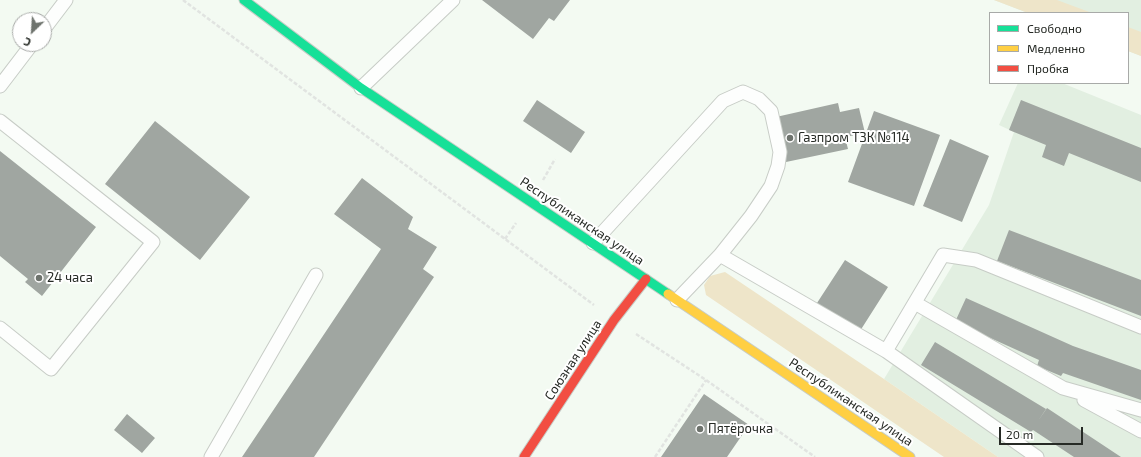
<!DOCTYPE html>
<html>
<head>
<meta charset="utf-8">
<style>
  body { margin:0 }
  #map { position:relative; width:1141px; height:457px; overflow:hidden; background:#f3faf2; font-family:"Exo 2",sans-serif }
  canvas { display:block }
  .legend { position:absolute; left:989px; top:12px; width:140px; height:72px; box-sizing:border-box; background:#fff; border:1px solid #a8aaa8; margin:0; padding:5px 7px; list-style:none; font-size:12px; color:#262a25 }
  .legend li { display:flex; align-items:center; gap:8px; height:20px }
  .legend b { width:20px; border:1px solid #a8aaa8 }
  .north { position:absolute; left:12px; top:12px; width:40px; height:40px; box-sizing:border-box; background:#fff; border:1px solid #a8aaa8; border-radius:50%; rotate:205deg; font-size:11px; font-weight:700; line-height:16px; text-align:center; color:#262a25 }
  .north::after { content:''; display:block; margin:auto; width:14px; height:18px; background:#6e736d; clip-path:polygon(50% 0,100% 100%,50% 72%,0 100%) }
  .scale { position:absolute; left:999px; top:427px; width:84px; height:18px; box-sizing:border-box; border:2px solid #262a25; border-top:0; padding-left:5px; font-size:12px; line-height:14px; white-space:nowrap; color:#262a25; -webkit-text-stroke:3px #fff; paint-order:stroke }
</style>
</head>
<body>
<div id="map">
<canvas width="1141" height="457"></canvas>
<ul class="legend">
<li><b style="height:5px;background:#16e098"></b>Свободно</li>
<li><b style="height:5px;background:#ffcf43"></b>Медленно</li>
<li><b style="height:5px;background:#f24e42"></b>Пробка</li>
</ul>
<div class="north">С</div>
<div class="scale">20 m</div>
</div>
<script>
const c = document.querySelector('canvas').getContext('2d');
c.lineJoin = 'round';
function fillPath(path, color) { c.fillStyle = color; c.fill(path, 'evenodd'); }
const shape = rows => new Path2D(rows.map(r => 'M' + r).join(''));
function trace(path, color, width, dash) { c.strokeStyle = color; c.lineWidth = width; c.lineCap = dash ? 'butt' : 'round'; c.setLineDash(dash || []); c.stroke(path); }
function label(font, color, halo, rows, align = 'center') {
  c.font = font + ' "Exo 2",sans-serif'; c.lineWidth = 4; c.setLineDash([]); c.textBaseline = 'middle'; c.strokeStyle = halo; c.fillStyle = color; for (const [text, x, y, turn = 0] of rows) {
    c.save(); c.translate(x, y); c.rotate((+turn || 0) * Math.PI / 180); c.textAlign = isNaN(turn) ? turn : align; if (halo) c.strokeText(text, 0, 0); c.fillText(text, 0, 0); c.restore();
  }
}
fillPath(shape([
  [994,0,1141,0,1141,56,1128,51,1128,13,1028,13],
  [1018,83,1062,83,1141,115,1141,457,998,457,884,379,989,205,1014,132,999,125]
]), '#e2efe1');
fillPath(shape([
  [994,0,1057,0,1092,13,1028,13],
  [1128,27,1141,32,1141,56,1128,51],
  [725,272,884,379,998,457,944,457,706,295,704,285,710,276]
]), '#eee5c9');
fillPath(shape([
  [482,0,570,0,554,21,549,18,533,39],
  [537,100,585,132,571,153,523,121],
  [1021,100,1141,148,1141,182,1069,153,1064,166,1042,157,1046,145,1009,130],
  [838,103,840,112,859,108,865,133,845,137,848,149,786,162,776,117],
  [874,111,940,135,914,206,848,182],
  [155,121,250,197,200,260,105,184],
  [950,139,989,156,962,222,923,206],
  [0,151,96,227,42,296,25,282,28,279,0,256],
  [362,178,413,217,408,229,437,247,423,269,434,277,314,457,242,457,381,249,334,214],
  [1009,230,1141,280,1141,316,997,261],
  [845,260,888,287,860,331,817,303],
  [966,298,1073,346,1141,370,1141,400,1063,373,1061,376,1037,366,1039,360,955,322],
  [935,342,1046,409,1038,421,1047,408,1121,457,1074,457,1033,430,1031,432,921,365],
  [704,394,749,425,727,457,661,457],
  [127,414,155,438,142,453,114,430]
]), '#a0a6a1');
const lane = shape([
  [44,29,66,0],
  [0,86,32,44],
  [361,88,453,0],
  [0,121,153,242,51,369,0,328],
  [593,243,723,101,743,92,759,99,771,111,780,152,778,166,771,186,751,216,720,255,677,300],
  [720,255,886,351,1037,457],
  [915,303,1063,388,1141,410],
  [886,351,943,255,976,260,1141,327],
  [1084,400,1141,431],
  [211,457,316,275]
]);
const fast = shape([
  [244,0,361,88,668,294]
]);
const slow = shape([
  [668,294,910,457]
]);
const jam = shape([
  [524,457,614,320,646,279]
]);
trace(lane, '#c7ccc6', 15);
trace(fast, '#c7ccc6', 11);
trace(slow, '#c7ccc6', 11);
trace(jam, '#c7ccc6', 11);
trace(shape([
  [183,0,594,305],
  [543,180,555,159],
  [505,239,516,223],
  [636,334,706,380,815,457],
  [655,457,706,380]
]), '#e1e4e1', 2.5, [4, 2]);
trace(lane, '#fdfefd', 13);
trace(fast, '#16e098', 9);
trace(slow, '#ffcf43', 9);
trace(jam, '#f24e42', 9);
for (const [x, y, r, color] of [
  [790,138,4,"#6e736d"],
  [39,278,4,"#6e736d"],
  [700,429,4,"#6e736d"]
]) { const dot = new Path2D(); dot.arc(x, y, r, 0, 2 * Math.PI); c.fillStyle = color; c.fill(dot); trace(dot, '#fff', 1.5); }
label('13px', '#262a25', '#fff', [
  ["Газпром ТЗК №114",798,138],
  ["24 часа",47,278],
  ["Пятёрочка",708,429]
], 'left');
label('13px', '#262a25', '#fff', [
  ["Республиканская улица",582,221,34],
  ["Союзная улица",573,360,-57],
  ["Республиканская улица",851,402,34]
]);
</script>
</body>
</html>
